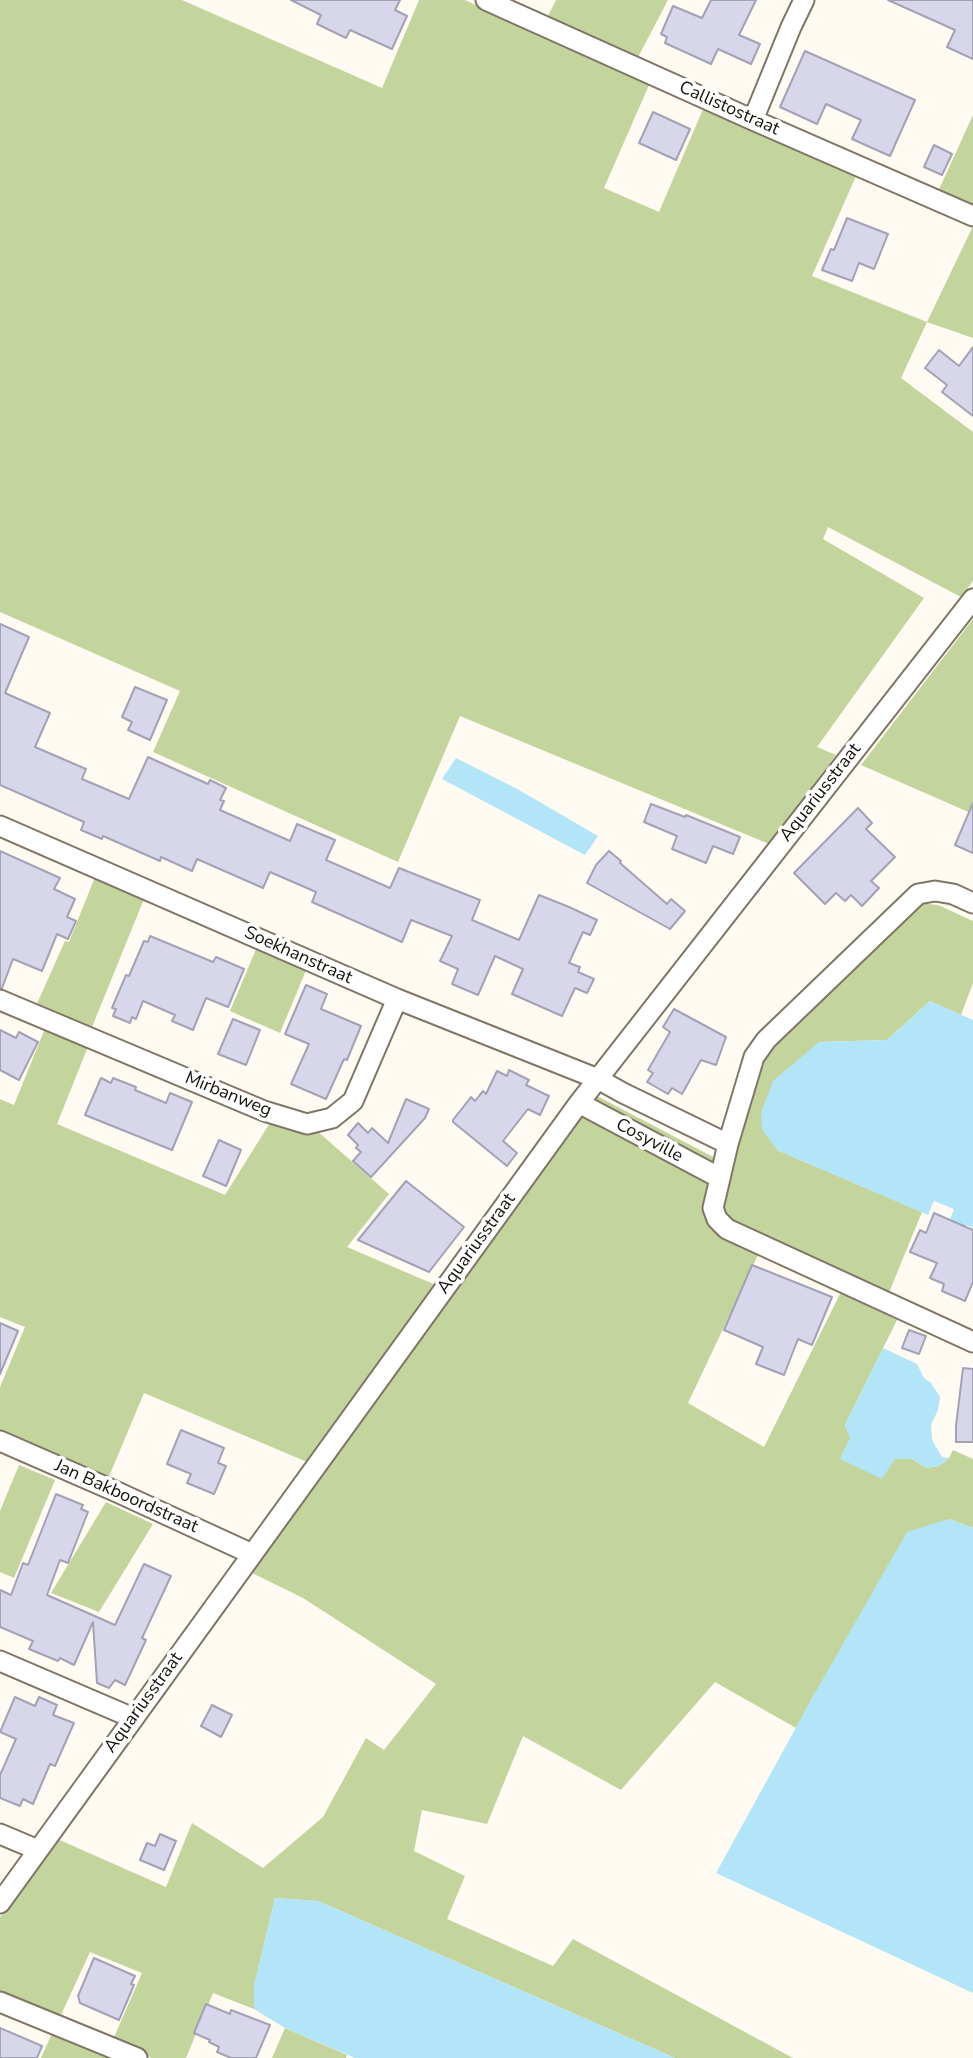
<!DOCTYPE html>
<html>
<head>
<meta charset="utf-8">
<style>
  body { margin:0 }
  canvas { display:block; background:#fffaf2 }
</style>
</head>
<body>
<canvas width="973" height="2058"></canvas>
<script>
const c = document.querySelector('canvas').getContext('2d');
c.lineJoin = 'round';
function fillPath(path, color) { c.fillStyle = color; c.fill(path, 'evenodd'); }
const shape = rows => new Path2D(rows.map(r => 'M' + r).join(''));
function trace(path, color, width, dash) { c.strokeStyle = color; c.lineWidth = width; c.lineCap = dash ? 'butt' : 'round'; c.setLineDash(dash || []); c.stroke(path); }
function label(font, color, halo, rows, align = 'center') {
  c.font = font + ' "Nunito Sans",sans-serif'; c.lineWidth = 7; c.setLineDash([]); c.textBaseline = 'middle'; c.strokeStyle = halo; c.fillStyle = color; for (const [text, x, y, turn = 0] of rows) {
    c.save(); c.translate(x, y); c.rotate((+turn || 0) * Math.PI / 180); c.textAlign = isNaN(turn) ? turn : align; if (halo) c.strokeText(text, 0, 0); c.fillText(text, 0, 0); c.restore();
  }
}
fillPath(shape([
  [0,0,182,0,382,88,419,0,465,0,649,85,604,188,659,212,704,107,856,176,812,276,927,322,973,226,973,338,927,322,901,378,973,432,973,581,961,597,828,527,823,539,924,598,817,747,836,755,769,844,460,716,398,862,153,752,180,691,0,612],
  [556,0,668,0,635,63,545,22],
  [973,115,973,212,936,196],
  [973,619,973,814,861,765],
  [95,877,144,899,90,1032,35,1008,65,941,69,942],
  [918,903,938,905,973,921,973,983,961,1015,930,1001,887,1040,819,1042,777,1150,922,1212,888,1295,735,1226,726,1216,723,1204,739,1133,763,1055],
  [257,947,307,968,280,1033,230,1011],
  [46,1026,89,1044,57,1124,225,1195,273,1118,316,1130,389,1194,347,1247,438,1286,307,1462,144,1393,105,1486,0,1441,0,1387,25,1327,0,1317,0,1099,14,1105],
  [597,1096,719,1160,706,1209,720,1238,758,1255,688,1403,764,1447,841,1292,897,1320,845,1425,895,1459,912,1459,926,1468,939,1466,949,1458,953,1450,973,1459,973,1528,949,1519,815,1693,796,1728,715,1682,621,1790,523,1736,487,1824,422,1810,414,1851,465,1876,447,1919,553,1966,573,1939,793,2058,675,2058,318,1901,275,1898,254,1986,254,2009,213,1993,186,2058,152,2058,112,2042,142,1973,90,1952,61,2015,0,1993,0,1917,55,1838,166,1887,192,1823,263,1868,323,1817,366,1738,384,1750,436,1684,303,1598,248,1571],
  [19,1465,55,1480,14,1578,0,1572,0,1511],
  [106,1502,153,1524,99,1612,51,1593],
  [285,2028,347,2055,346,2058,272,2058],
  [53,2031,108,2054,107,2058,41,2058]
]), '#c4d49d');
fillPath(shape([
  [456,758,519,790,598,836,585,855,442,779],
  [930,1001,973,1020,973,1228,967,1225,964,1230,949,1223,954,1209,934,1201,928,1215,777,1150,762,1129,761,1113,773,1081,819,1042,887,1040],
  [883,1348,917,1364,924,1378,931,1383,940,1397,938,1410,931,1425,932,1440,942,1457,949,1458,939,1466,926,1468,912,1459,895,1459,882,1479,840,1459,850,1438,845,1425],
  [949,1519,973,1528,973,1993,716,1873,815,1693,907,1532],
  [275,1898,318,1901,675,2058,355,2058,285,2028,254,2009,254,1986]
]), '#b2e5f7');
const building = shape([
  [291,0,400,0,395,10,407,16,392,49,350,30,346,38,317,24,321,15,291,0],
  [711,0,756,0,739,35,760,44,751,64,718,49,711,64,665,43,667,37,661,34,673,6,702,18,711,0],
  [888,0,973,0,973,59,947,47,955,30,888,0],
  [805,51,915,100,890,156,852,139,861,120,826,104,817,124,780,107,805,51],
  [653,112,690,129,676,160,639,143,653,112],
  [934,145,952,154,942,175,924,167,934,145],
  [847,218,888,234,874,269,859,263,852,281,822,270,831,249,834,250,847,218],
  [973,347,973,416,942,392,947,385,925,368,939,350,959,366,973,347],
  [0,624,29,637,5,693,50,713,35,747,86,769,82,779,129,799,148,757,208,784,210,780,226,788,220,800,224,801,220,810,290,841,297,824,335,840,326,860,390,888,399,868,480,900,472,920,519,940,539,895,569,907,597,920,590,935,583,932,569,963,580,967,578,972,594,979,587,993,575,988,562,1016,512,994,523,969,495,956,478,995,452,984,458,969,440,961,452,936,411,920,402,942,312,902,316,892,270,872,263,888,197,859,192,871,161,857,160,861,103,836,102,839,81,830,84,822,0,785,0,624],
  [135,687,167,700,150,740,128,730,132,722,122,717,135,687],
  [973,803,973,853,955,845,973,803],
  [651,804,685,817,686,815,740,837,733,854,713,846,706,863,672,849,677,836,644,822,651,804],
  [858,808,872,823,866,829,895,857,871,881,879,888,862,906,851,895,845,901,836,893,825,904,794,873,858,808],
  [0,851,60,878,54,889,75,899,67,917,76,921,68,939,57,934,42,971,13,959,2,988,0,988,0,851],
  [609,851,621,861,620,863,667,904,671,899,685,911,670,929,587,883,596,865,609,851],
  [150,936,213,962,216,957,244,969,228,1007,206,998,193,1030,172,1021,175,1015,143,1001,136,1019,132,1017,130,1023,113,1016,116,1009,112,1008,126,975,129,976,144,941,148,942,150,936],
  [306,985,327,994,321,1009,361,1026,347,1060,344,1059,326,1099,291,1084,309,1044,285,1034,306,985],
  [674,1009,726,1037,716,1065,701,1060,682,1094,672,1088,668,1094,647,1082,653,1073,648,1070,670,1032,663,1027,674,1009],
  [233,1019,260,1030,246,1065,218,1054,233,1019],
  [0,1030,16,1038,19,1032,38,1042,19,1080,0,1070,0,1030],
  [509,1070,529,1080,526,1085,549,1096,540,1115,528,1109,503,1141,517,1153,507,1166,453,1122,453,1120,471,1097,475,1101,483,1091,486,1094,497,1071,507,1076,509,1070],
  [101,1078,111,1083,113,1078,136,1087,135,1090,166,1103,170,1093,192,1102,172,1150,85,1115,101,1078],
  [406,1099,429,1109,425,1118,371,1177,353,1161,361,1152,356,1148,358,1145,348,1135,358,1123,368,1133,372,1128,388,1143,406,1099],
  [219,1140,241,1150,226,1186,203,1176,219,1140],
  [406,1181,464,1227,429,1272,358,1240,406,1181],
  [934,1213,973,1230,973,1282,965,1301,942,1291,944,1284,930,1278,937,1263,910,1252,920,1230,926,1233,934,1213],
  [752,1265,832,1297,812,1345,798,1339,784,1375,756,1364,763,1347,724,1330,752,1265],
  [0,1323,18,1331,0,1374,0,1323],
  [909,1330,926,1336,919,1354,902,1348,909,1330],
  [963,1368,973,1369,973,1442,956,1442,956,1426,963,1368],
  [181,1430,224,1448,218,1463,226,1466,214,1494,187,1483,191,1474,167,1464,181,1430],
  [56,1494,83,1505,81,1509,88,1512,68,1563,60,1560,47,1595,115,1625,144,1564,171,1576,142,1638,146,1640,125,1685,115,1680,109,1688,97,1683,93,1622,74,1665,60,1658,58,1661,29,1649,33,1641,0,1627,0,1590,11,1595,23,1563,28,1565,56,1494],
  [15,1697,35,1706,39,1697,57,1705,53,1715,74,1723,55,1766,50,1764,33,1804,23,1799,20,1806,0,1798,0,1775,16,1739,0,1732,15,1697],
  [212,1705,232,1715,221,1737,201,1726,212,1705],
  [160,1834,176,1841,164,1870,140,1860,147,1843,155,1846,160,1834],
  [94,1958,135,1976,131,1984,134,1985,119,2020,80,2003,78,1996,94,1958],
  [206,2004,230,2014,231,2010,270,2025,256,2058,231,2058,217,2052,219,2047,209,2042,210,2040,194,2033,206,2004],
  [0,2028,42,2046,37,2058,0,2058,0,2028]
]);
fillPath(building, '#d7d6ea');
trace(building, '#a3a2b5', 2);
const street = shape([
  [486,0,753,120,973,216],
  [753,120,791,27,804,0],
  [0,826,397,999,598,1079,623,1093,728,1144],
  [973,903,953,894,935,891,918,894,766,1040,754,1057,728,1144,713,1208,717,1219,727,1229,973,1342],
  [0,1000,264,1111,307,1124,332,1118,353,1101,397,999],
  [579,1103,720,1178],
  [0,1441,117,1492,252,1554],
  [0,1661,133,1718],
  [0,1834,38,1850],
  [0,1903,579,1103,973,599],
  [0,2002,137,2058]
]);
trace(street, '#817666', 23);
trace(street, '#fff', 19);
label('18px', '#16120c', '#fff', [
  ["Callistostraat",729,109,24],
  ["Aquariusstraat",821,793,-52],
  ["Soekhanstraat",298,956,24],
  ["Mirbanweg",228,1095,22],
  ["Cosyville",649,1141,28],
  ["Aquariusstraat",477,1244,-54],
  ["Jan Bakboordstraat",126,1497,24],
  ["Aquariusstraat",144,1703,-54]
]);
</script>
</body>
</html>
